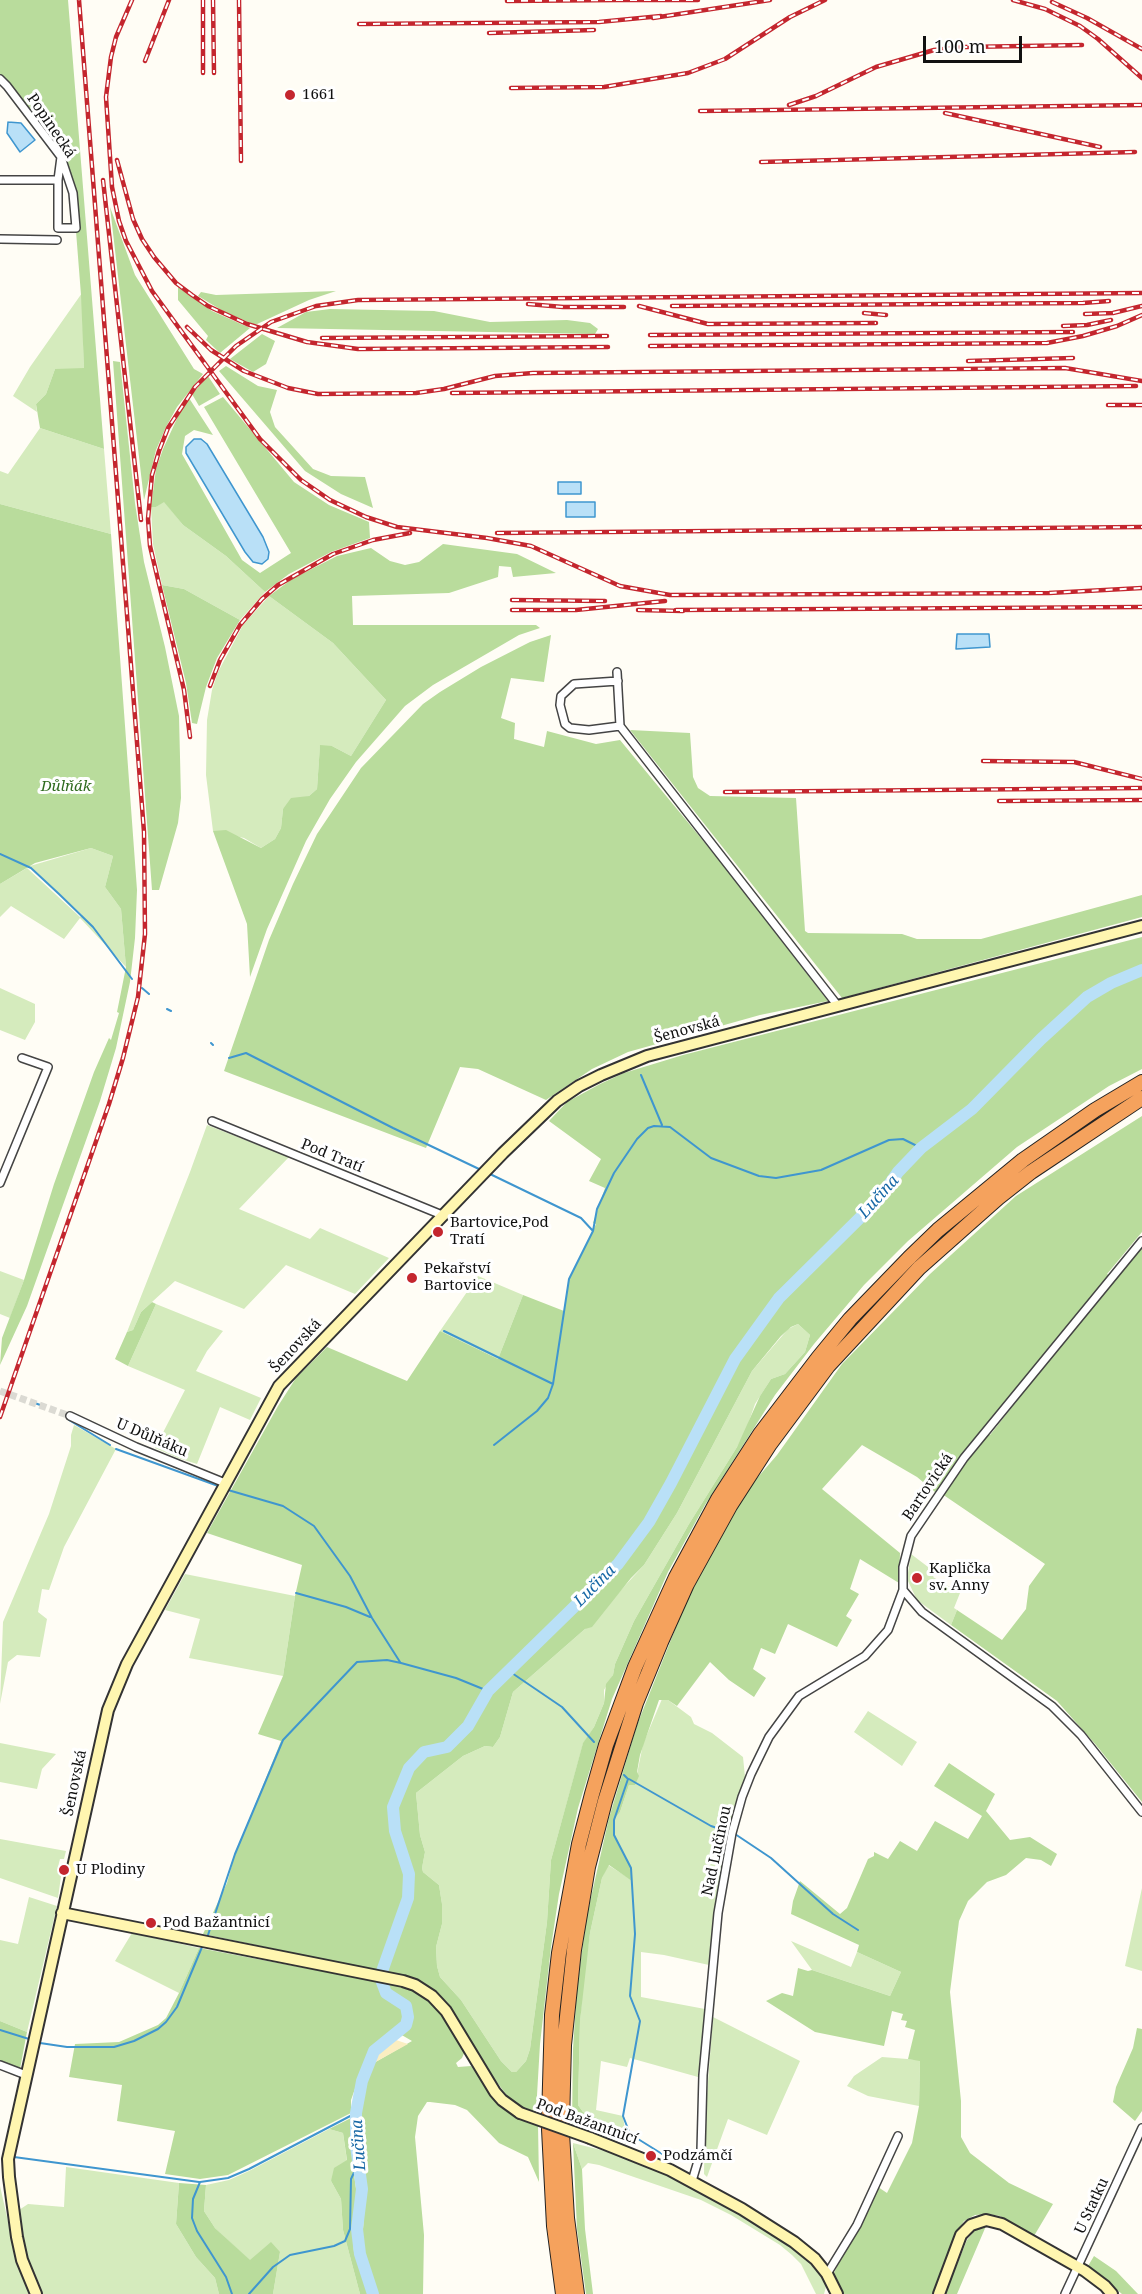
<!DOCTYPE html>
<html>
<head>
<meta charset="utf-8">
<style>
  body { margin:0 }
  #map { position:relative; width:1142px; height:2294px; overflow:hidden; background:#fffdf5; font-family:"Noto Serif",serif }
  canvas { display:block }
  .scale { position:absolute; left:923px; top:36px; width:99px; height:27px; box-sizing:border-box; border:3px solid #111; border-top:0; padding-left:8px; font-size:18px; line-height:21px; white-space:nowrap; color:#111; -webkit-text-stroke:4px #fff; paint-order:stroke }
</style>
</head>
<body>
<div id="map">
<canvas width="1142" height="2294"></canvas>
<div class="scale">100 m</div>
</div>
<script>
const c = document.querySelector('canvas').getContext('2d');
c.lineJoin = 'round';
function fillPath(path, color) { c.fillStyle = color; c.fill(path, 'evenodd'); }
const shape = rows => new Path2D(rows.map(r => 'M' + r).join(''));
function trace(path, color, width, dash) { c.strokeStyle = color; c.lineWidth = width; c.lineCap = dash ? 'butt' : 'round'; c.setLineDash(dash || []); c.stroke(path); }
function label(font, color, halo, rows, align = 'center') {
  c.font = font + ' "Noto Serif",serif'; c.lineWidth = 6; c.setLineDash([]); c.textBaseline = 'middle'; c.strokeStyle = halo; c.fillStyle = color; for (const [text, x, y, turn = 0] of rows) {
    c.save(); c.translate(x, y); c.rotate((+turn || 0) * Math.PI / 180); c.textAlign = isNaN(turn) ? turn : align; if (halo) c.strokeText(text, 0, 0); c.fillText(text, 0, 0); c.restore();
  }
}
fillPath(shape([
  [82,293,84,369,55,369,46,394,36,404,37,412,13,396,30,367],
  [40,428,104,449,111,534,0,504,0,471,8,474],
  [164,501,183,525,226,556,265,592,240,620,184,589,162,585,153,544,151,507,156,507],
  [269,596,333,643,386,700,351,756,332,746,320,746,317,789,309,796,283,809,281,828,275,839,261,848,244,838,213,831,206,775,207,720,212,690,218,672,243,625],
  [91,848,113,856,105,887,121,909,126,967,80,918,64,939,11,906,0,917,0,884,27,868,80,917,82,915,30,866],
  [0,988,35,1004,35,1022,25,1040,0,1030],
  [207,1125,289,1157,239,1209,310,1239,320,1228,389,1258,355,1294,286,1265,244,1309,175,1281,141,1312,133,1330,127,1332,190,1172],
  [0,1271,24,1280,10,1318,0,1314],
  [478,1276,523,1295,498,1359,440,1331],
  [156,1304,223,1331,207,1351,196,1371,261,1398,250,1420,220,1407,197,1464,178,1458,155,1448,185,1390,128,1366],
  [798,1324,810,1335,805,1352,785,1374,771,1379,755,1404,746,1430,737,1447,689,1524,634,1621,615,1664,613,1675,604,1690,604,1703,594,1727,583,1744,551,1860,547,1922,530,2049,526,2061,516,2072,512,2072,501,2061,461,2000,440,1977,437,1966,436,1947,442,1924,442,1904,439,1885,423,1872,422,1868,425,1852,420,1835,416,1793,463,1756,485,1746,493,1747,500,1737,513,1692,585,1629,644,1565,677,1513,752,1371,788,1329],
  [74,1425,116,1449,64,1547,49,1590,42,1589,38,1612,47,1619,40,1657,17,1655,8,1662,0,1704,3,1622,49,1514,71,1446,71,1435],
  [911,1554,936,1573,933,1577,960,1593,954,1608,957,1610,951,1625,917,1600,907,1579],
  [185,1574,295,1596,283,1676,189,1658,200,1619,165,1610],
  [662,1699,668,1700,691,1717,694,1724,712,1733,743,1757,745,1777,727,1839,711,1940,709,1965,664,1955,641,1952,641,1997,705,2009,698,2077,630,2058,627,2067,601,2061,596,2110,623,2116,625,2130,583,2112,578,2105,580,2021,584,1975,590,1933,602,1878,608,1865,632,1880,631,1868,614,1835,614,1820,620,1812,629,1785,637,1774,643,1744],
  [868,1711,917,1742,902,1766,854,1732],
  [0,1743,56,1754,42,1769,37,1789,0,1782],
  [0,1839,66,1851,64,1859,60,1859,58,1867,62,1869,58,1898,0,1878],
  [1142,1888,1142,1971,1125,1966],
  [29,1897,57,1906,27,2032,0,2021,0,1940,18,1944],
  [132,1933,199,1948,179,1993,115,1961],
  [791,1941,851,1967,857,1952,901,1972,890,1996,812,1970],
  [713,2017,800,2061,767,2135,728,2119,707,2177,704,2174,705,2121],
  [882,2057,920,2060,919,2106,868,2096,847,2086,854,2076],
  [329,2129,343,2133,347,2161,331,2181,341,2199,343,2230,360,2294,273,2294,280,2252,250,2261,215,2228,204,2211,206,2185,229,2180,249,2171],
  [573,2143,629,2157,656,2171,694,2187,752,2220,811,2261,827,2283,824,2294,816,2294,801,2264,792,2255,780,2245,731,2215,701,2200,599,2165,588,2163,582,2169],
  [66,2167,179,2183,176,2224,196,2257,215,2278,219,2294,40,2294,29,2266,19,2210,28,2204,64,2207],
  [0,2186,12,2239,30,2294,0,2294]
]), '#d5ebbd');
fillPath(shape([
  [0,0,68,0,104,449,40,428,36,404,46,394,55,369,84,368,81,295,73,193,61,157,0,79],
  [110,207,135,275,194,369,203,374,177,407,166,427,156,450,144,500],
  [178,287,212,311,250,328,220,353,206,340,208,336,178,300],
  [336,291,309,300,255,325,223,311,198,296,201,292,216,295],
  [330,309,434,311,490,322,567,320,590,323,598,329,595,334,277,328,306,312],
  [262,334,275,341,266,364,253,372,230,359],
  [113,361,120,362,135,503,144,562,165,647,179,716,181,798,178,823,159,890,152,890],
  [226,366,258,386,277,390,270,412,275,427,313,469,331,476,365,477,373,508,341,494,305,471,219,371],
  [208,376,220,394,199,406,192,394],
  [223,397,294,482,329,505,369,522,370,538,331,552,289,574,265,592,226,556,183,525,164,502,156,507,151,507,156,469,163,449,180,412,189,398,213,435,194,430,185,436,182,454,242,560,260,573,291,553,204,407],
  [0,504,111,534,137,890,135,938,130,982,116,1048,100,1101,27,1306,0,1365,2,1338,24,1280,54,1184,94,1072,109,1038,111,1040,119,1013,117,1012,126,967,121,909,105,887,113,856,91,848,35,863,0,884],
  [443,544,517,554,556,573,513,577,511,567,499,566,498,577,449,593,352,596,353,625,536,625,540,628,519,635,433,685,405,706,356,762,330,799,306,841,267,929,250,977,247,924,213,831,226,830,261,848,275,839,281,828,283,809,291,798,309,796,317,789,320,745,332,746,351,756,386,700,333,643,269,596,292,579,337,556,371,548,390,561,405,565,419,562],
  [162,585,184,589,240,620,217,658,206,687,197,724,192,723,186,683],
  [551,635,544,682,511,678,501,718,515,723,514,739,544,747,547,731,596,744,620,740,719,860,828,1001,760,1015,628,1052,592,1069,546,1100,478,1069,460,1067,426,1148,224,1071,269,940,293,884,317,834,361,768,423,704,440,692,481,667,530,642],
  [630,730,690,733,693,777,698,788,710,796,796,798,805,931,808,933,902,934,917,939,981,939,1142,895,1142,917,842,998],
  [1142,937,1142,1069,1109,1086,1017,1147,908,1241,864,1285,814,1344,775,1395,705,1505,668,1572,612,1699,578,1808,559,1894,551,1947,540,2044,536,2112,520,2107,508,2097,490,2073,448,2003,427,1985,405,1976,203,1934,227,1883,235,1854,281,1741,258,1734,283,1676,295,1596,302,1565,207,1533,278,1406,296,1378,327,1347,407,1381,440,1331,498,1359,523,1295,564,1311,569,1279,596,1224,593,1223,605,1188,589,1181,601,1159,549,1121,567,1102,600,1084,624,1073,683,1055],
  [798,1324,810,1335,805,1352,785,1374,771,1379,760,1396,737,1447,689,1524,634,1621,615,1664,613,1675,606,1684,604,1703,594,1727,583,1743,551,1860,547,1922,530,2049,526,2061,516,2072,512,2072,501,2061,461,2000,440,1977,437,1966,436,1947,442,1924,442,1904,439,1885,423,1872,422,1868,425,1852,420,1835,416,1793,463,1756,485,1746,493,1747,500,1737,513,1692,585,1629,592,1627,631,1578,644,1565,677,1513,752,1371,781,1336,791,1327],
  [1142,1116,1142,1232,1107,1274,1115,1278,1142,1245,1142,1802,1096,1745,1057,1701,951,1625,957,1610,1002,1640,1026,1609,1029,1586,1045,1564,945,1496,935,1492,917,1477,862,1445,822,1489,900,1553,899,1583,860,1559,850,1589,859,1594,846,1616,852,1620,837,1647,788,1624,775,1654,761,1648,753,1669,766,1678,754,1697,729,1680,710,1662,677,1706,668,1700,659,1700,640,1755,637,1772,639,1776,635,1785,629,1785,620,1812,614,1820,614,1835,631,1868,632,1881,609,1865,602,1878,590,1933,580,2021,578,2105,583,2112,625,2130,627,2144,572,2124,573,2049,577,1988,587,1915,609,1818,637,1725,690,1592,746,1491,777,1455,842,1364,930,1274,1016,1196],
  [1013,1394,1019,1398,990,1435,982,1434],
  [152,1302,156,1304,128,1366,115,1359,127,1332,133,1330,141,1312],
  [949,1763,995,1794,986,1811,1010,1840,1030,1837,1057,1854,1051,1866,1041,1860,1026,1858,1006,1875,987,1882,968,1901,959,1921,950,1992,961,2101,961,2137,970,2153,1009,2183,1053,2204,1034,2236,1000,2216,988,2214,975,2215,964,2221,955,2235,933,2294,842,2294,834,2273,875,2185,887,2193,912,2143,919,2106,920,2061,908,2059,915,2030,905,2027,907,2021,901,2020,903,2014,892,2011,884,2046,815,2032,766,2001,782,1993,793,1996,798,1968,808,1971,812,1970,890,1996,901,1972,857,1952,859,1945,791,1914,793,1901,800,1881,840,1914,847,1908,868,1859,874,1856,874,1852,888,1859,900,1841,917,1851,935,1821,968,1839,982,1816,934,1786],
  [199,1948,379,1982,384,1995,403,2008,405,2017,402,2025,380,2039,368,2052,351,2100,351,2113,228,2175,200,2179,165,2174,175,2131,117,2121,122,2085,69,2077,75,2044,119,2042,158,2025,166,2018,179,1993],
  [384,1982,411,1988,431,2001,446,2019,465,2051,462,2058,456,2063,458,2067,471,2066,499,2105,520,2118,538,2125,539,2182,528,2157,499,2143,467,2110,455,2105,430,2102,427,2102,418,2116,415,2137,424,2235,423,2294,378,2294,362,2243,366,2187,365,2165,360,2145,359,2124,365,2087,372,2064,412,2041,400,2034,410,2026,411,2017,409,2006,387,1990],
  [0,2021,27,2032,20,2069,0,2061],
  [1137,2028,1142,2029,1142,2111,1135,2121,1113,2102,1116,2087,1133,2048],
  [351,2118,352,2159,357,2196,352,2228,354,2252,369,2294,360,2294,343,2230,341,2199,331,2181,334,2168,347,2160,343,2133,329,2129],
  [573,2143,582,2169,585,2229,593,2294,586,2294,577,2229],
  [179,2183,206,2185,204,2211,215,2228,250,2260,271,2242,280,2252,273,2294,219,2294,215,2278,196,2257,176,2224],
  [986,2226,957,2294,945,2294,967,2240,975,2230],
  [1094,2256,1116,2271,1138,2294,1122,2294,1088,2266]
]), '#b9dc9c');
fillPath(shape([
  [396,2040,408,2044,372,2064,388,2041]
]), '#fbeec1');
const water = shape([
  [8,122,21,123,35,140,20,152,7,133,8,122],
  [194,439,201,439,207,444,263,537,269,552,268,559,262,564,253,562,245,552,186,453,186,447,194,439],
  [558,482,581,482,581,494,558,494,558,482],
  [566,502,595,502,595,517,566,517,566,502],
  [957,634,989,634,990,647,956,649,957,634]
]);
fillPath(water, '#b9e0f7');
trace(water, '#3f96cf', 1.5);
trace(shape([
  [0,854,31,868,59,894,93,927,132,979],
  [142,988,149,994],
  [167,1009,171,1011],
  [211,1043,213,1045],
  [229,1058,246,1053,393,1128,479,1169],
  [641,1075,662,1125],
  [490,1174,581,1218,593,1231,597,1209,614,1173,637,1139,648,1128,654,1126,670,1127,711,1158,759,1176,776,1178,821,1170,889,1140,903,1139,921,1148],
  [444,1331,553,1384],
  [32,1402,43,1406],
  [69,1420,110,1445],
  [494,1445,537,1411,548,1398,553,1384,569,1279,593,1231],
  [116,1449,221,1487],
  [228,1490,283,1506,314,1526,350,1576,372,1618,400,1662],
  [296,1593,346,1607,370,1617],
  [509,1671,562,1707,594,1742],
  [624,1775,628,1779,614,1820,614,1835,631,1868,635,1934,630,1996,640,2021,623,2116,630,2134,667,2157],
  [629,1779,711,1826,729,1832],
  [735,1834,771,1858,833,1914,858,1930],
  [208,1935,235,1854,283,1740,357,1662,387,1660,401,1663,456,1678,488,1691],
  [0,2030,29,2039],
  [40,2043,67,2047,114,2047,134,2041,158,2029,166,2022,177,2007,202,1947],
  [14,2157,199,2182],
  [232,2294,226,2277,197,2231,192,2218,193,2199,200,2182,228,2178,249,2169,356,2113,357,2102],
  [249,2294,273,2267,290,2255,334,2246,345,2241,350,2229,351,2179,357,2166,359,2164]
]), '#3f96cf', 2);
trace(shape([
  [373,2294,360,2254,357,2229,362,2189,356,2146,356,2113,362,2081,374,2051,406,2025,408,2017,406,2006,386,1993,380,1977,408,1898,409,1874,395,1831,393,1807,409,1768,424,1752,447,1747,468,1726,488,1691,618,1564,649,1522,671,1483,735,1359,779,1298,879,1199,898,1172,921,1148,972,1109,1041,1039,1087,997,1111,983,1142,970]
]), '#b9e0f7', 12);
trace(shape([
  [0,1391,70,1416]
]), '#dbdad3', 7, [7, 3.5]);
const street = shape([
  [0,79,7,86,61,157,73,193,76,228,58,228,58,180,61,157],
  [0,180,58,180],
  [0,239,57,240],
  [617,672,620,726,838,1006],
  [618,681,574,684,561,696,560,705,565,724,570,728,589,730,620,726],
  [212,1121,442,1215],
  [0,1183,48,1067,22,1058],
  [70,1416,136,1447,225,1483],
  [903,1590,922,1612,1052,1706,1081,1735,1142,1812],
  [0,2065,26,2075],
  [692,2181,701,2151,703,2075,718,1913,732,1833,742,1797,751,1774,769,1737,799,1696,865,1656,888,1630,903,1590,903,1567,911,1536,964,1458,1142,1241],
  [827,2274,857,2225,898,2136],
  [1065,2294,1142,2128]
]);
const secondary = shape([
  [62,1913,403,1981,415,1985,432,1996,446,2011,495,2092,502,2100,520,2113],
  [590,2138,670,2170,742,2209,794,2242,815,2259,827,2274,837,2294],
  [36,2294,22,2260,17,2237,9,2177,8,2159,108,1710,127,1664,279,1386,503,1153,557,1101,579,1086,601,1075,647,1056,1142,926],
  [939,2294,961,2235,971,2225,986,2220,1002,2224,1085,2271,1105,2286,1112,2294]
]);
const highway = shape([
  [549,2119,552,2015,559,1953,579,1844,592,1794,606,1745,635,1667,676,1577,718,1499,760,1434,818,1358,850,1319,909,1258,938,1230,1023,1160,1095,1110,1142,1082],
  [562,2123,564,2045,574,1950,588,1867,605,1801,636,1703,661,1642,687,1584,730,1506,770,1444,828,1366,919,1268,998,1198,1031,1172,1142,1098],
  [549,2129,554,2226,563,2294],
  [562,2133,567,2218,577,2294]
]);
trace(street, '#444', 10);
trace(secondary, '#333', 14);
trace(highway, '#222', 16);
trace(street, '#fff', 7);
trace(secondary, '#fff6b0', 10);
trace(highway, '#f5a25d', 14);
const rail = shape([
  [132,0,116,37,111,57,106,97,112,187,119,221,126,241,152,291,260,439,301,480,330,500,366,517,397,527,487,538,531,546,620,586,670,595,1049,593,1142,588],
  [203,0,203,73],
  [213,0,214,73],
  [239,0,241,161],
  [616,0,698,0],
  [1013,0,1045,9,1080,26,1098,39,1142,78],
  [507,1,618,0],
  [1052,2,1087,18,1142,49],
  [653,18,770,0],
  [359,24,599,22,661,16],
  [489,33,594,30],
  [145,61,169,0],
  [511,88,604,87,688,73,725,59,790,17,825,0],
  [789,105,816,96,876,67,934,50,965,47,1082,45],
  [700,111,1142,105],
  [945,113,1100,147],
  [117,160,133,219,142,239,154,257,176,283,192,295,208,306,247,324,307,342,358,349,608,347],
  [761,162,1135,152],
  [103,180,141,520],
  [528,304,563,307,624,307],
  [639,306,708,324,876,323],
  [672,306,1083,303,1109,301],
  [864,313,886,315],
  [1085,314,1113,313,1142,306],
  [1063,326,1087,325,1111,320],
  [187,327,211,350,244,371,288,388,318,394,416,393,444,389,495,376,533,373,1065,368,1142,381],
  [650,335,1073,332],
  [322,338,607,336],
  [650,346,1047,343,1083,336,1117,326,1142,315],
  [968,361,1073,358],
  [452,393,1136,386],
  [1108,405,1142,405],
  [497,533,1142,527],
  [512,600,605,601],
  [512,610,576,610,665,601],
  [638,610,683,611],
  [676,610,1142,607],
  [210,686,220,660,240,625,262,599,278,585,333,554,373,540,410,533],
  [190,737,184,690,150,546,148,519,152,475,159,451,168,428,195,387,236,346,271,322,316,306,358,300,1142,293],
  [983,761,1074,762,1142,779],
  [725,792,1142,788],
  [999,801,1142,800],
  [0,1417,109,1104,123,1058,138,997,145,934,144,832,79,0]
]);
trace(rail, '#c4262e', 4.5);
trace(rail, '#fff', 2, [7]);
const secondaryBridge = shape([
  [520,2113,590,2138]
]);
trace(secondaryBridge, '#333', 14, []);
trace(secondaryBridge, '#fff6b0', 10);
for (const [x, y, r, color] of [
  [290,95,6,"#c4262e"],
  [438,1232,6,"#c4262e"],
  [412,1278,6,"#c4262e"],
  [917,1578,6,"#c4262e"],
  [64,1870,6,"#c4262e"],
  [151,1923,6,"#c4262e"],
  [651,2156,6,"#c4262e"]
]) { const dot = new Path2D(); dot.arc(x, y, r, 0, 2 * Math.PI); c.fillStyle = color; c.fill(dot); trace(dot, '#fff', 2); }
label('15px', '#111', '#fff', [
  ["1661",302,95],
  ["Bartovice,Pod",450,1223],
  ["Tratí",450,1240],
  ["Pekařství",424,1269],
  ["Bartovice",424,1286],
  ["Kaplička",929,1569],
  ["sv. Anny",929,1586],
  ["U Plodiny",76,1870],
  ["Pod Bažantnicí",163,1923],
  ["Podzámčí",663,2156]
], 'left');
label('15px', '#111', '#fff', [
  ["Popinecká",51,126,56],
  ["Šenovská",687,1030,-15],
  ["Pod Tratí",332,1156,22],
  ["Šenovská",296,1346,-47],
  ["U Důlňáku",152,1438,23],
  ["Bartovická",928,1487,-56],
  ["Šenovská",75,1783,-78],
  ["Nad Lučinou",717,1851,-78],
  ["Pod Bažantnicí",587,2122,20],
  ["U Statku",1092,2206,-65]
]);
label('italic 15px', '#2f6b1f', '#fff', [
  ["Důlňák",66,787]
]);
label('italic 16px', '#1768a6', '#fff', [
  ["Lučina",879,1197,-48],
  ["Lučina",595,1586,-45],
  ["Lučina",359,2145,-94]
]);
</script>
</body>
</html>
